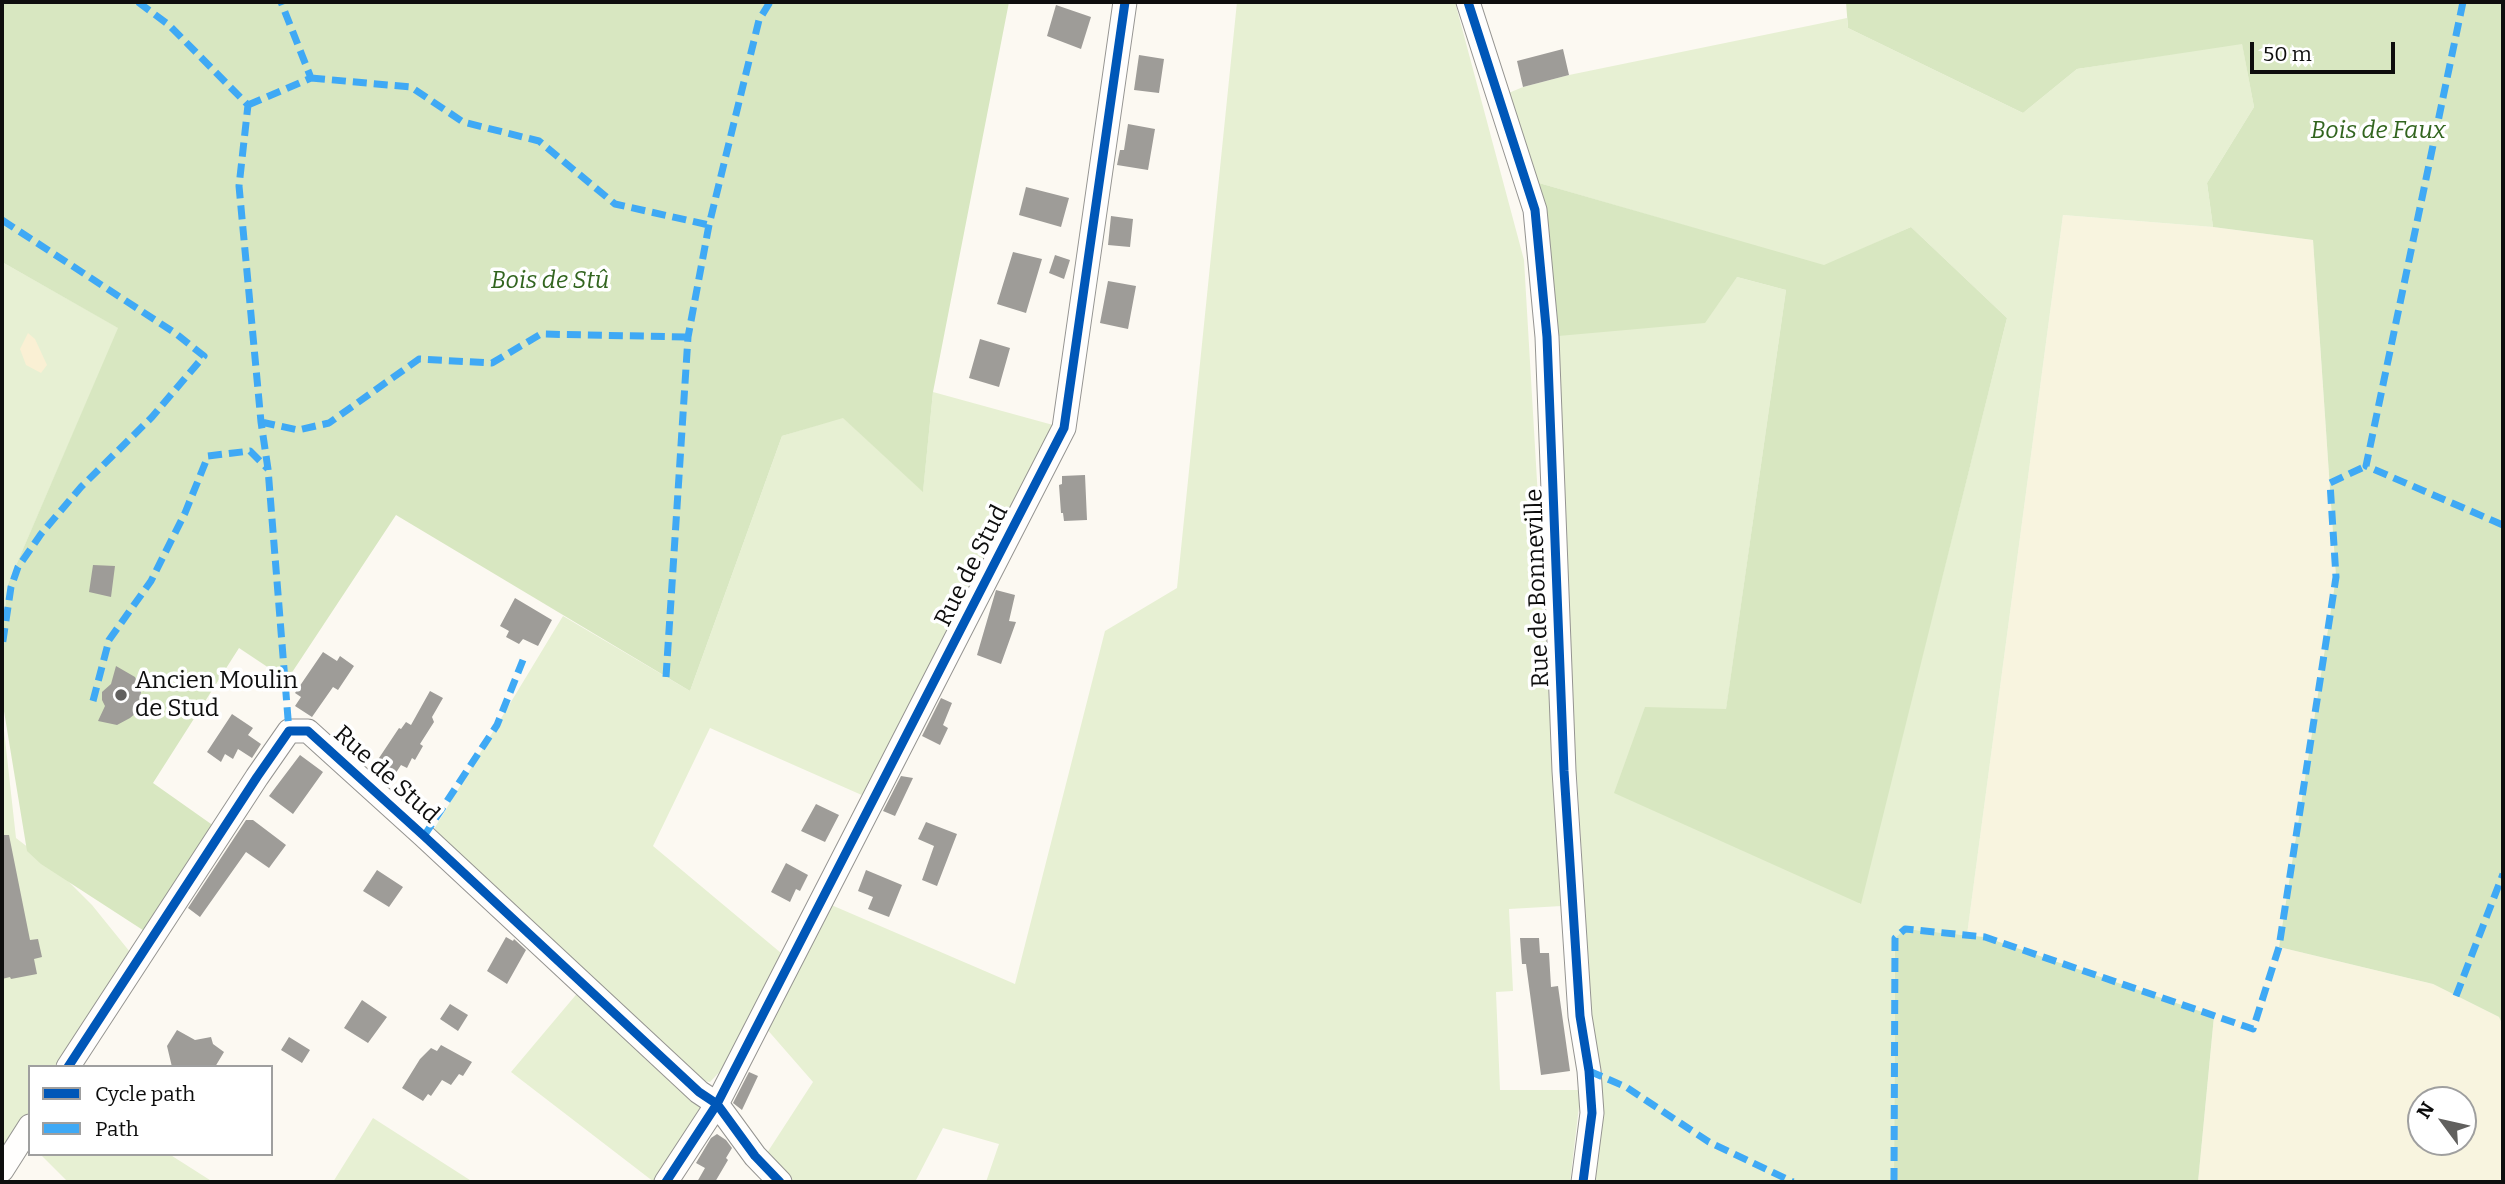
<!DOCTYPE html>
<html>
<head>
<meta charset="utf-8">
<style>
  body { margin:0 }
  #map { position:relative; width:2505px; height:1184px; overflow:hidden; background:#fcf9f2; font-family:Bitter,serif }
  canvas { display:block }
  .frame { position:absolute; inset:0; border:4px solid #0e0e0e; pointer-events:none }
  .legend { position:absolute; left:28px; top:1065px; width:245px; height:91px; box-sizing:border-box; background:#fff; border:2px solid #9f9f9f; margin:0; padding:9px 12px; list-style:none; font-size:21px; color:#0e0e0e }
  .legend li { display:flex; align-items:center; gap:14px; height:35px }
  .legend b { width:35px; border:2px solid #9f9f9f }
  .north { position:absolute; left:2407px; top:1086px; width:70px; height:70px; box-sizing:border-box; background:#fff; border:2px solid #9f9f9f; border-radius:50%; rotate:303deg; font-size:19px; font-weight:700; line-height:28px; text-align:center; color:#0e0e0e }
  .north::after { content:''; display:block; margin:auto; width:24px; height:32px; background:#61605e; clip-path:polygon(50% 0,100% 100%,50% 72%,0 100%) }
  .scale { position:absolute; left:2250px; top:42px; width:145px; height:32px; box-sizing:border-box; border:4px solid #0e0e0e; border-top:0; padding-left:9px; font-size:21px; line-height:24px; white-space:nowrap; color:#0e0e0e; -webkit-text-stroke:5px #fff; paint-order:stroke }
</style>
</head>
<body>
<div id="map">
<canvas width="2505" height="1184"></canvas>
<div class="frame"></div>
<ul class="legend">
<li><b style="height:9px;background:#0057b8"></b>Cycle path</li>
<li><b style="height:9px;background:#3fa9f5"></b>Path</li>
</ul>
<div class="north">N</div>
<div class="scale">50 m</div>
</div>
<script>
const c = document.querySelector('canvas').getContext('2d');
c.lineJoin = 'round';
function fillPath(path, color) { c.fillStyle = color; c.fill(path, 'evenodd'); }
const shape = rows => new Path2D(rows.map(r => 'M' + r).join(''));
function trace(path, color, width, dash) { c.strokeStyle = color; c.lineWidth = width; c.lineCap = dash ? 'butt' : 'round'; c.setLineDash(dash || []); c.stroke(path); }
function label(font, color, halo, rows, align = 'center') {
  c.font = font + ' Bitter,serif'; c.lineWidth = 7; c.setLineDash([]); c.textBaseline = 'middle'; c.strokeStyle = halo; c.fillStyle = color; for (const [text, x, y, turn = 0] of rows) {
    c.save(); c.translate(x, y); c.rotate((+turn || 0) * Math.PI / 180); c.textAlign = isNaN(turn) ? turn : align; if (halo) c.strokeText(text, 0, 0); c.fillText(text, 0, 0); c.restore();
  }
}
fillPath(shape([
  [2063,215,2213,227,2313,240,2336,577,2279,947,2433,984,2499,1017,2503,1026,2503,1182,2198,1182,2214,1016,1985,937,1967,935],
  [2421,1100,2463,1100,2463,1142,2421,1142]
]), '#f8f4df');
fillPath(shape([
  [1237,2,1455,2,1524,260,1562,906,1509,909,1513,991,1496,992,1500,1090,1581,1090,1570,1182,986,1182,999,1144,943,1128,915,1182,791,1182,765,1156,813,1082,765,1027,829,904,1015,984,1105,631,1177,588],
  [1847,18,1848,28,2023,113,2077,69,2242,43,2254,107,2207,183,2213,227,2063,215,1967,935,1906,929,1895,938,1894,1182,1595,1182,1601,1133,1601,1094,1592,1024,1577,777,1564,771,1547,337,1737,277,1786,290,1726,710,1860,904,2007,318,1911,227,1824,266,1525,179,1499,97,1523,87,1569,75],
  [2,262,119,328,8,584,2,633],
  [933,392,1064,428,873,800,710,728,653,846,787,958,731,1060,710,1082,691,1079,431,834,563,616,690,691,782,436,843,417,923,491],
  [2,712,16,838,56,869,92,905,130,952,59,1067,30,1067,30,1111,2,1154],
  [580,990,704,1102,658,1182,654,1182,511,1072],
  [373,1118,473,1182,333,1182],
  [40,1154,169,1154,213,1182,68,1182]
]), '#e7f0d3');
fillPath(shape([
  [2,2,1009,2,933,392,923,492,843,418,782,436,690,691,396,515,287,680,239,648,153,783,221,831,152,936,41,864,27,851,2,699,2,633,8,584,118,328,2,262],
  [1846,2,2503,2,2503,1026,2499,1017,2433,984,2279,947,2336,577,2313,240,2213,227,2207,183,2254,107,2242,44,2077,69,2023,113,1848,28],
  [1525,179,1824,265,1911,227,2007,318,1861,904,1614,793,1645,707,1726,709,1786,290,1737,277,1705,323,1547,337],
  [1905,929,1985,937,2214,1016,2198,1182,1894,1182,1895,938]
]), '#d8e7c1');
fillPath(shape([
  [28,333,35,339,47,365,41,373,26,365,20,349]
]), '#faf0d4');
fillPath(shape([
  [1056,5,1091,17,1081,49,1047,36],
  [1563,49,1569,75,1523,87,1517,61],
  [1139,55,1164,59,1159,93,1134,90],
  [1128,124,1155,129,1148,170,1117,165,1120,150,1124,150],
  [1026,187,1069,198,1061,227,1019,215],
  [1111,216,1133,219,1130,247,1108,245],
  [1013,252,1042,259,1026,313,997,304],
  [1055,255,1070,260,1064,279,1049,273],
  [1108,281,1136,286,1128,329,1100,323],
  [980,339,1010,348,999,387,969,378],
  [1085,475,1087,520,1064,521,1063,513,1061,513,1059,485,1062,484,1062,476],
  [93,565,115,566,111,597,89,592],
  [996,590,1015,595,1009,621,1016,622,1001,664,977,655],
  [515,598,552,620,538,646,523,639,519,644,506,637,509,631,500,626],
  [323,652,337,661,340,656,354,666,338,690,333,687,312,717,295,706,301,697,295,693],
  [116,666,135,677,141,692,137,712,130,718,117,725,98,721,105,706,102,700,102,692,111,684],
  [430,691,443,698,432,717,434,722,420,744,423,746,415,760,412,758,407,768,401,765,388,785,371,770,399,728,401,729,406,722,411,725],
  [941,698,952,703,943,725,948,728,940,745,922,736],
  [232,714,253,728,248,735,261,744,252,758,238,749,233,759,225,754,221,762,207,752],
  [300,755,323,772,293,814,269,796],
  [901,776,913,778,895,816,883,811],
  [816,804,839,815,825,842,801,831],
  [246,820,253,820,286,845,269,868,246,852,200,917,188,908],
  [926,822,957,834,937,886,922,880,934,846,918,839],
  [2,835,9,835,30,940,38,939,42,957,34,959,37,974,11,979,10,977,2,979],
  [786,863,808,875,800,891,796,889,790,902,771,892],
  [377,870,403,887,389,907,363,891],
  [866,870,902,885,889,917,868,909,873,897,858,891],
  [506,937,513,941,514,939,526,950,507,984,487,971],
  [1520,938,1539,938,1540,953,1549,953,1551,987,1558,986,1570,1071,1541,1075,1526,964,1522,964],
  [362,1000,387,1017,368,1043,344,1028],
  [450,1004,468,1015,458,1031,440,1019],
  [177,1030,195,1040,211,1037,213,1044,224,1052,215,1067,172,1067,167,1046],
  [289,1037,310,1050,302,1063,281,1050],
  [441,1045,472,1062,463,1076,459,1074,451,1085,442,1080,431,1096,428,1094,423,1101,402,1088,420,1059,431,1048,437,1051],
  [749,1072,758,1076,742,1110,733,1103],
  [717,1134,726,1140,732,1148,726,1158,728,1160,715,1182,697,1182,705,1168,696,1163,711,1138]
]), '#9e9c98');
const minor = shape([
  [1468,2,1535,210,1547,337,1564,771,1580,1016,1589,1071,1592,1113,1583,1182],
  [68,1067,257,777,289,731,308,731,424,836,699,1092,717,1104,755,1156,780,1182],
  [2,1170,30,1126],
  [666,1182,717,1104,1064,428,1125,2]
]);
trace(minor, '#959491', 25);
trace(minor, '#fffefd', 23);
trace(shape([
  [138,2,169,25,248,105,239,186,261,422,268,469,289,731],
  [2463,2,2366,466,2503,525],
  [311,78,411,87,463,122,539,141,615,204,709,225],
  [248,105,311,78,281,2],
  [2,220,175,333,204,356,152,417,81,487,41,534,18,567,11,587,2,647],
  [261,422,298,430,329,423,419,359,492,363,541,334,688,337],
  [666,677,688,337,709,225,759,20,770,2],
  [93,701,109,640,151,581,185,513,208,456,250,451,268,469],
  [424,836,497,725,523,660],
  [2456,996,2503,874],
  [1589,1071,1626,1087,1709,1142,1793,1182],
  [1894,1182,1895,938,1905,929,1985,937,2253,1029,2279,947,2336,577,2330,483,2366,466]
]), '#3fa9f5', 7, [14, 7]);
trace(shape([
  [1468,2,1535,210,1547,337,1564,771,1580,1016,1589,1071,1592,1113,1583,1182],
  [68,1067,257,777,289,731,308,731,424,836,699,1092,717,1104,755,1156,780,1182],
  [666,1182,717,1104,1064,428,1125,2]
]), '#0057b8', 9);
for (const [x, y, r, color] of [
  [121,695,7,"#61605e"]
]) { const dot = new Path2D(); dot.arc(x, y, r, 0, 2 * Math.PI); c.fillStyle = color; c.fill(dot); trace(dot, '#fff', 2.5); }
label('italic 24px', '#32651f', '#fff', [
  ["Bois de Faux",2378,131],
  ["Bois de Stû",550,281]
]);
label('24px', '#0e0e0e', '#fff', [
  ["Rue de Stud",972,566,-63],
  ["Rue de Bonneville",1538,588,-92],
  ["Rue de Stud",386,775,42]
]);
label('24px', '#0e0e0e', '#fff', [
  ["Ancien Moulin",135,681],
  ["de Stud",135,709]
], 'left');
</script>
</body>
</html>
